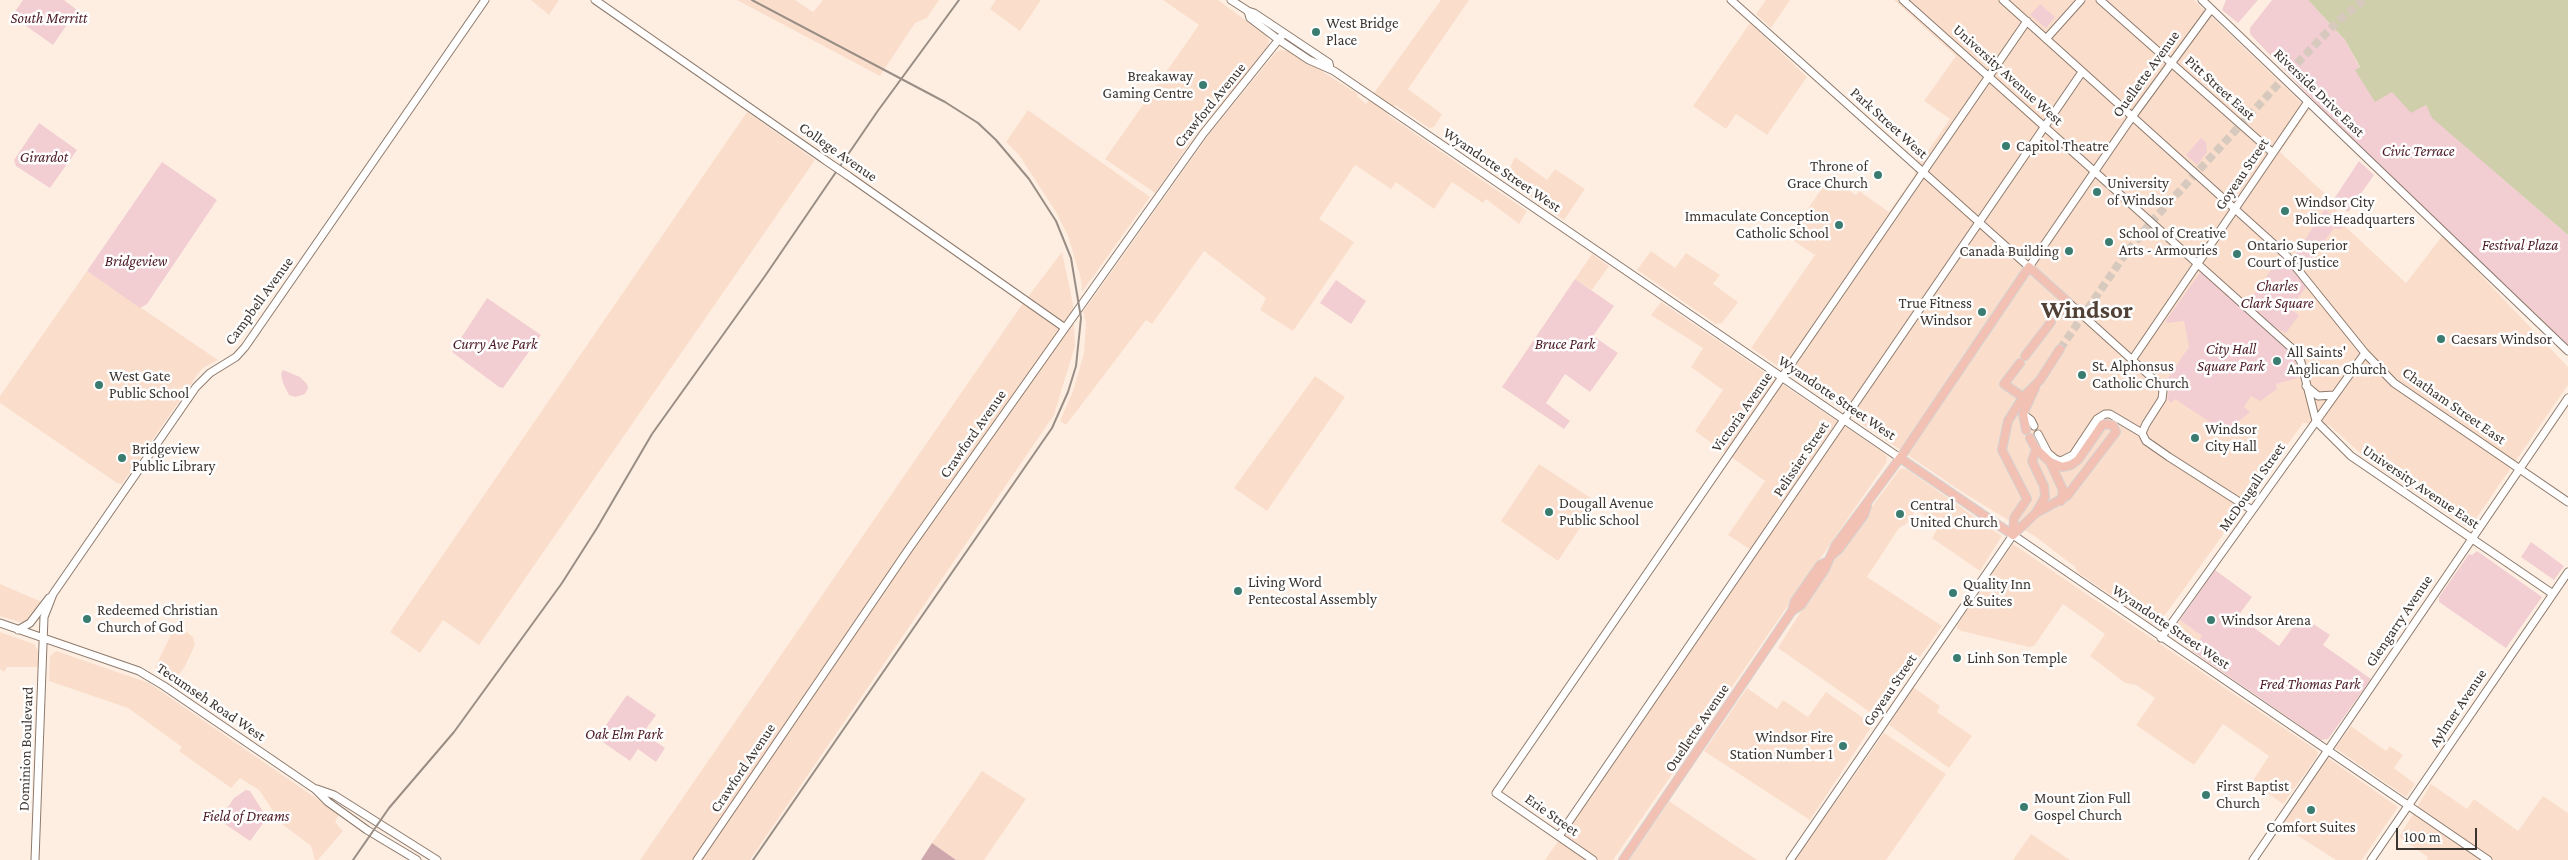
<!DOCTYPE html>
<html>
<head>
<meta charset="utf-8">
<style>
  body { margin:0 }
  #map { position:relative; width:2568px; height:860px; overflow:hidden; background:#feeee2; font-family:"Crimson Pro",serif }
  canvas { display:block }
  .scale { position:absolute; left:2396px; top:828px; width:81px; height:22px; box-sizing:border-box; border:2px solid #3c342f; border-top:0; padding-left:6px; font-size:15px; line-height:18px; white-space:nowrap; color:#3c342f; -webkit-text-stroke:4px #fefefe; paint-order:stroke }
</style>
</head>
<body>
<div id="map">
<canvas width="2568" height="860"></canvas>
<div class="scale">100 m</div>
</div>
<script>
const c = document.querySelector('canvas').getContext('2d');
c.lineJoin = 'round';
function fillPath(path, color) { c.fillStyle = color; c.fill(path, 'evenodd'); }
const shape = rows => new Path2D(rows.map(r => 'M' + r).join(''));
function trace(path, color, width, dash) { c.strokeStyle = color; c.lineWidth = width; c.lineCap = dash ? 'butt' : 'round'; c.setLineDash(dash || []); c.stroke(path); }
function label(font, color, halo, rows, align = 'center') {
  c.font = font + ' "Crimson Pro",serif'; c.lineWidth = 5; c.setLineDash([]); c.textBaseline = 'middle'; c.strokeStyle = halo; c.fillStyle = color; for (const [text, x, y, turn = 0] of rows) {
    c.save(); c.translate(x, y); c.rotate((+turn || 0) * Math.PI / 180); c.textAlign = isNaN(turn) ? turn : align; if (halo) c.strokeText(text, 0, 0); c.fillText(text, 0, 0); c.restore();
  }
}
fillPath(shape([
  [531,0,559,0,549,15],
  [737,0,795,0,813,12,823,0,939,0,927,18,915,23,880,76],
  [996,0,1041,0,1020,31,990,9],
  [1163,0,1218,0,1267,36,1269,41,1268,46,1244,78,1201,127,1155,193,1105,159,1199,25],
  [1441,0,1469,0,1408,89,1442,114,1434,127,1429,128,1395,105,1388,115,1527,211,1519,224,1486,199,1483,203,1452,182,1434,209,1396,182,1391,189,1355,165,1319,219,1354,242,1293,331,1260,310,1266,298,1204,251,1152,324,1146,320,1066,425,1060,421,1073,391,1084,353,1086,323,1083,312,1212,130,1276,52,1280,50,1290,51,1358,94,1357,96,1366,104],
  [1766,0,1790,0,1771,28,1756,14],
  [1894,0,2194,0,2309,110,2280,152,2339,207,2334,216,2406,283,2443,235,2568,367,2568,385,2471,526,2465,526,2370,462,2329,425,2303,423,2179,596,2158,624,2154,625,2077,572,2075,567,2036,537,1962,492,1751,348,1815,255,1788,237,1830,177,1856,195,1859,191,1889,212,1914,176,1917,159,1923,158,1950,119,1924,101,1956,56],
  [1750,23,1807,77,1767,135,1736,114,1726,129,1693,106],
  [1028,110,1150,197,1082,292,1081,279,1068,236,1056,212,1019,155,1006,142],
  [747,112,815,160,479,645,443,620,420,653,390,632],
  [1515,157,1547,180,1555,169,1585,189,1564,220,1505,179],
  [1651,251,1675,268,1686,253,1720,275,1713,284,1738,302,1722,323,1716,324,1637,270],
  [1062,252,1073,304,1075,346,1054,415,758,848,750,860,640,860,1023,303],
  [1592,254,1609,266,1592,290,1575,279],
  [87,271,218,360,203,368,198,374,122,484,117,483,0,403,0,396],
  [1661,302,1884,453,1887,457,1886,463,1613,860,1545,860,1757,554,1728,535,1765,481,1695,431,1723,390,1691,367,1703,348,1651,315],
  [1315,376,1345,397,1267,511,1234,488],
  [1539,464,1597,502,1558,561,1501,521],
  [1903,468,1908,470,2002,536,1980,571,1932,538,1940,525,1916,510,1906,524,1899,528,1867,577,1942,626,1877,717,1778,648,1820,581,1824,571,1899,470],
  [2013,544,2315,749,2318,752,2317,757,2283,804,2252,782,2269,756,2223,724,2194,765,2136,725,2155,698,2136,685,2125,683,2090,656,2105,634,2063,604,2034,646,2029,647,1961,631,1957,628,1957,625],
  [0,584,42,602,29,620,22,623,0,616],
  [2180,620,2202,636,2192,651,2171,634],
  [172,621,174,622,176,631,183,629,193,637,195,645,184,668,172,683,165,678,170,675,155,667,170,637],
  [0,632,34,644,38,651,38,667,7,667,4,672,0,669],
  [56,651,149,683,339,814,335,822,343,831,318,860,315,860,311,846,282,824,259,790,240,778,231,788,179,751,182,747,128,708,49,681,50,656],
  [1913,687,1940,706,1937,712,1972,736,1949,768,1889,725],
  [1747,688,1777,709,1783,700,1808,717,1826,692,1869,722,1872,726,1810,820,1704,751],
  [2351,726,2386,751,2390,746,2403,755,2394,768,2415,784,2406,797,2335,748],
  [1884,733,1946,774,1893,850,1886,860,1795,860],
  [2328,758,2398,807,2362,860,2336,860,2284,827,2283,824,2283,819,2324,759],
  [982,771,1026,799,984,860,956,860,932,843],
  [2431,784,2467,809,2474,799,2518,831,2543,796,2568,813,2568,860,2427,860,2428,857,2399,837],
  [1669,801,1730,842,1757,860,1629,860],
  [2031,834,2070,860,2013,860]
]), '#fadecb');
fillPath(shape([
  [23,0,64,0,77,10,53,45,12,16],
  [2226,0,2258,0,2238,23,2222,10],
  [2272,0,2308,0,2345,40,2360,68,2356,70,2392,92,2426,105,2433,118,2568,235,2568,345,2338,126,2250,34,2250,28],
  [2040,4,2055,17,2046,28,2030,15],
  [39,123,77,150,50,188,16,166,14,160],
  [2201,138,2206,142,2207,152,2197,165,2186,155],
  [2359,161,2374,175,2348,212,2334,199],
  [162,162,217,200,147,304,140,308,87,271],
  [2325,209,2343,226,2341,229,2334,228,2306,266,2295,255],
  [2281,256,2307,286,2290,309,2299,315,2286,333,2275,328,2247,304],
  [2200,273,2204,274,2294,355,2298,378,2276,384,2277,389,2260,401,2251,396,2244,407,2250,412,2225,432,2175,399,2171,403,2167,398,2169,389,2163,378,2168,378,2189,347,2184,321,2167,323,2166,320],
  [1575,279,1614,306,1593,336,1618,353,1590,392,1565,374,1546,403,1570,421,1564,429,1502,387],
  [1336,280,1366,301,1351,324,1320,303],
  [487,298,541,335,503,388,499,387,452,352],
  [283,370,300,377,307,384,308,388,305,394,295,397,289,395,283,383,281,374],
  [2531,542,2564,566,2554,580,2521,557],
  [2477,551,2542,597,2506,648,2439,602,2439,597,2469,554,2472,555],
  [2215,570,2252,597,2238,616,2279,646,2301,616,2330,635,2323,645,2371,679,2328,739,2321,740,2192,651,2202,636,2180,620],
  [627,695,656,715,643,733,665,748,656,762,638,749,630,761,597,738],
  [246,790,250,791,267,818,250,841,219,820,234,798]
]), '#f2ced3');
fillPath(shape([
  [932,843,956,860,921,860]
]), '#cea7ac');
fillPath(shape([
  [2308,0,2568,0,2568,235,2432,118,2426,105,2411,113,2392,92,2375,102,2355,70,2360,67,2345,40]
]), '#d0cfac');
trace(shape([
  [2060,349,2126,253,2153,220,2304,56,2337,22,2364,0]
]), '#d7c9be', 8, [8, 4]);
const secondary = shape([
  [595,0,825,160],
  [1231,0,1248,11,1254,13,1329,63,1330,69],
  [1731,0,2029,267,2132,117,2211,9],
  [1903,0,2295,351,2301,362,2316,421,2351,456,2553,594],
  [2003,0,2286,255,2365,353,2394,383,2568,502],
  [2100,0,2273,153],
  [2202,0,2568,351],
  [1248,11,1250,18,1279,40,1309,60,1334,71,1900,458],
  [2046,39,2081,0],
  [847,175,1065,328],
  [2068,302,2160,385,2163,391,2162,399,2146,424,2142,433],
  [2132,360,2307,103],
  [2306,386,2318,396,2334,395],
  [2023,414,2031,420,2034,426],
  [2142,433,2146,441,2169,457,2252,510],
  [2038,434,2048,453,2055,459,2061,461,2073,455,2097,419,2105,414,2110,414,2142,433],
  [0,623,139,671,164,686,315,789,328,802,367,830,417,860],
  [18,630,30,623,49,598],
  [2161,638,2365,353],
  [317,789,334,795,437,860],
  [1559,836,2082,72],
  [35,860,44,617,53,594,196,387,210,373,236,357,245,347,485,0],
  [697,860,908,550,1065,328,1203,134,1284,33],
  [1593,860,1496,793,2027,21],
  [1790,860,2013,535,2488,860],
  [2253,860,2568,398],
  [2371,860,2568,572]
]);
const primary = shape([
  [2025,356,2051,322],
  [2020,363,2004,384,2023,397],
  [2026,430,2023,414,2035,388],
  [2030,438,2036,449,2050,462,2062,467,2071,465,2078,460,2103,424,2113,425,2116,432,2067,496,2036,513],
  [1900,458,2013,535],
  [2050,462,2063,490,2061,501],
  [2013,535,2014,518,2027,499,2002,450,2008,421,2023,397,2040,380,2060,349],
  [2013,535,2036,513,2045,497,2044,486,2032,461,2036,449],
  [1832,555,1839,549,1864,515,1867,506],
  [1792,611,1795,601,1820,565,1828,561],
  [1623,860,1792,611,1801,605,1825,569,1835,546,1900,458,2029,267,2068,302,2058,314]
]);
trace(secondary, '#8d7a6d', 9);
trace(primary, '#d4d2d1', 10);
trace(secondary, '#fff', 7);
trace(primary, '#f3c0b4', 8);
trace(shape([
  [752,0,945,102,978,123,996,140,1029,179,1056,221,1071,258,1081,318,1076,366,1068,392,1052,428,753,860],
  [353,860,389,808,454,732,562,583,597,528,652,434,765,276,877,112,959,0]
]), '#998e85', 2);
const secondaryBridge = shape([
  [825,160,847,175]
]);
trace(secondaryBridge, '#8d7a6d', 9, []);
trace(secondaryBridge, '#fff', 7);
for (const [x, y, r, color] of [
  [1316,32,5,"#3a7d70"],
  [1203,85,5,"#3a7d70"],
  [2006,146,5,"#3a7d70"],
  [1878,175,5,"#3a7d70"],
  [2097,192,5,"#3a7d70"],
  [2285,211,5,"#3a7d70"],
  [1839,225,5,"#3a7d70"],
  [2109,242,5,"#3a7d70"],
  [2069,251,5,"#3a7d70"],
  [2237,254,5,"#3a7d70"],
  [1982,312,5,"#3a7d70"],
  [2441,339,5,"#3a7d70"],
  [2277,361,5,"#3a7d70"],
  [2082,375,5,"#3a7d70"],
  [99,385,5,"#3a7d70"],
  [2195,438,5,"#3a7d70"],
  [122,458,5,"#3a7d70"],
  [1549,512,5,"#3a7d70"],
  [1900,514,5,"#3a7d70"],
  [1238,591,5,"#3a7d70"],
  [1953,593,5,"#3a7d70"],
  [87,619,5,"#3a7d70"],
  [2211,620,5,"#3a7d70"],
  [1957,658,5,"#3a7d70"],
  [1843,746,5,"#3a7d70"],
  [2206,795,5,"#3a7d70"],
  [2024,807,5,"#3a7d70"],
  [2311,810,5,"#3a7d70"]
]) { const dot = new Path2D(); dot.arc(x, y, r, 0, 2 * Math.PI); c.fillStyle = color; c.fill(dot); trace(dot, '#fefefe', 2); }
label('italic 15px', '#4c1a25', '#fefefe', [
  ["South Merritt",49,18],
  ["Civic Terrace",2418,151],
  ["Girardot",44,157],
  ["Festival Plaza",2520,245],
  ["Bridgeview",136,261],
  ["Charles",2277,286],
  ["Clark Square",2277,303],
  ["Curry Ave Park",495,344],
  ["Bruce Park",1565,344],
  ["City Hall",2231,349],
  ["Square Park",2231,366],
  ["Fred Thomas Park",2310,684],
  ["Oak Elm Park",624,734],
  ["Field of Dreams",246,816]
]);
label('15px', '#3c342f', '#fefefe', [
  ["West Bridge",1326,23],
  ["Place",1326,40],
  ["Breakaway",1193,76,"right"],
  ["Gaming Centre",1193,93,"right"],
  ["Capitol Theatre",2016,146],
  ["Throne of",1868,166,"right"],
  ["Grace Church",1868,183,"right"],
  ["University",2107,183],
  ["of Windsor",2107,200],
  ["Windsor City",2295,202],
  ["Police Headquarters",2295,219],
  ["Immaculate Conception",1829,216,"right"],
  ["Catholic School",1829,233,"right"],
  ["School of Creative",2119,233],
  ["Arts - Armouries",2119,250],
  ["Ontario Superior",2247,245],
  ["Court of Justice",2247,262],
  ["Canada Building",2059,251,"right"],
  ["True Fitness",1972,303,"right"],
  ["Windsor",1972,320,"right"],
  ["Caesars Windsor",2451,339],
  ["All Saints'",2287,352],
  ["Anglican Church",2287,369],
  ["St. Alphonsus",2092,366],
  ["Catholic Church",2092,383],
  ["West Gate",109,376],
  ["Public School",109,393],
  ["Windsor",2205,429],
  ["City Hall",2205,446],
  ["Bridgeview",132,449],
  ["Public Library",132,466],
  ["Dougall Avenue",1559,503],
  ["Public School",1559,520],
  ["Central",1910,505],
  ["United Church",1910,522],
  ["Living Word",1248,582],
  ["Pentecostal Assembly",1248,599],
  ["Quality Inn",1963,584],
  ["& Suites",1963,601],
  ["Redeemed Christian",97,610],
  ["Church of God",97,627],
  ["Windsor Arena",2221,620],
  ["Linh Son Temple",1967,658],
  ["Windsor Fire",1833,737,"right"],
  ["Station Number 1",1833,754,"right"],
  ["First Baptist",2216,786],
  ["Church",2216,803],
  ["Mount Zion Full",2034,798],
  ["Gospel Church",2034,815],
  ["Comfort Suites",2311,827,"center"]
], 'left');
label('15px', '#3c342f', '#fefefe', [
  ["Ouellette Avenue",2146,74,-54],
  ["University Avenue West",2008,75,42],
  ["Pitt Street East",2220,88,42],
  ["Riverside Drive East",2319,93,44],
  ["Crawford Avenue",1210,105,-51],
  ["Park Street West",1889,123,42],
  ["College Avenue",838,152,35],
  ["Wyandotte Street West",1502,170,34],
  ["Goyeau Street",2242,174,-56],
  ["Campbell Avenue",259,301,-54],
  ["Wyandotte Street West",1837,398,34],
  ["Chatham Street East",2454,406,35],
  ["Victoria Avenue",1742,412,-55],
  ["Crawford Avenue",973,434,-55],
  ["Pelissier Street",1801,459,-56],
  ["McDougall Street",2252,487,-55],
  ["University Avenue East",2421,487,34],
  ["Glengarry Avenue",2399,621,-56],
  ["Wyandotte Street West",2171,627,34],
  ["Goyeau Street",1890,690,-56],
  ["Tecumseh Road West",211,702,34],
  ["Aylmer Avenue",2458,708,-56],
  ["Ouellette Avenue",1697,728,-56],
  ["Dominion Boulevard",26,749,-88],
  ["Crawford Avenue",743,768,-56],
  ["Erie Street",1552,815,35]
]);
label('bold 25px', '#514035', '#fefefe', [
  ["Windsor",2087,310]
]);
</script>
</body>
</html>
